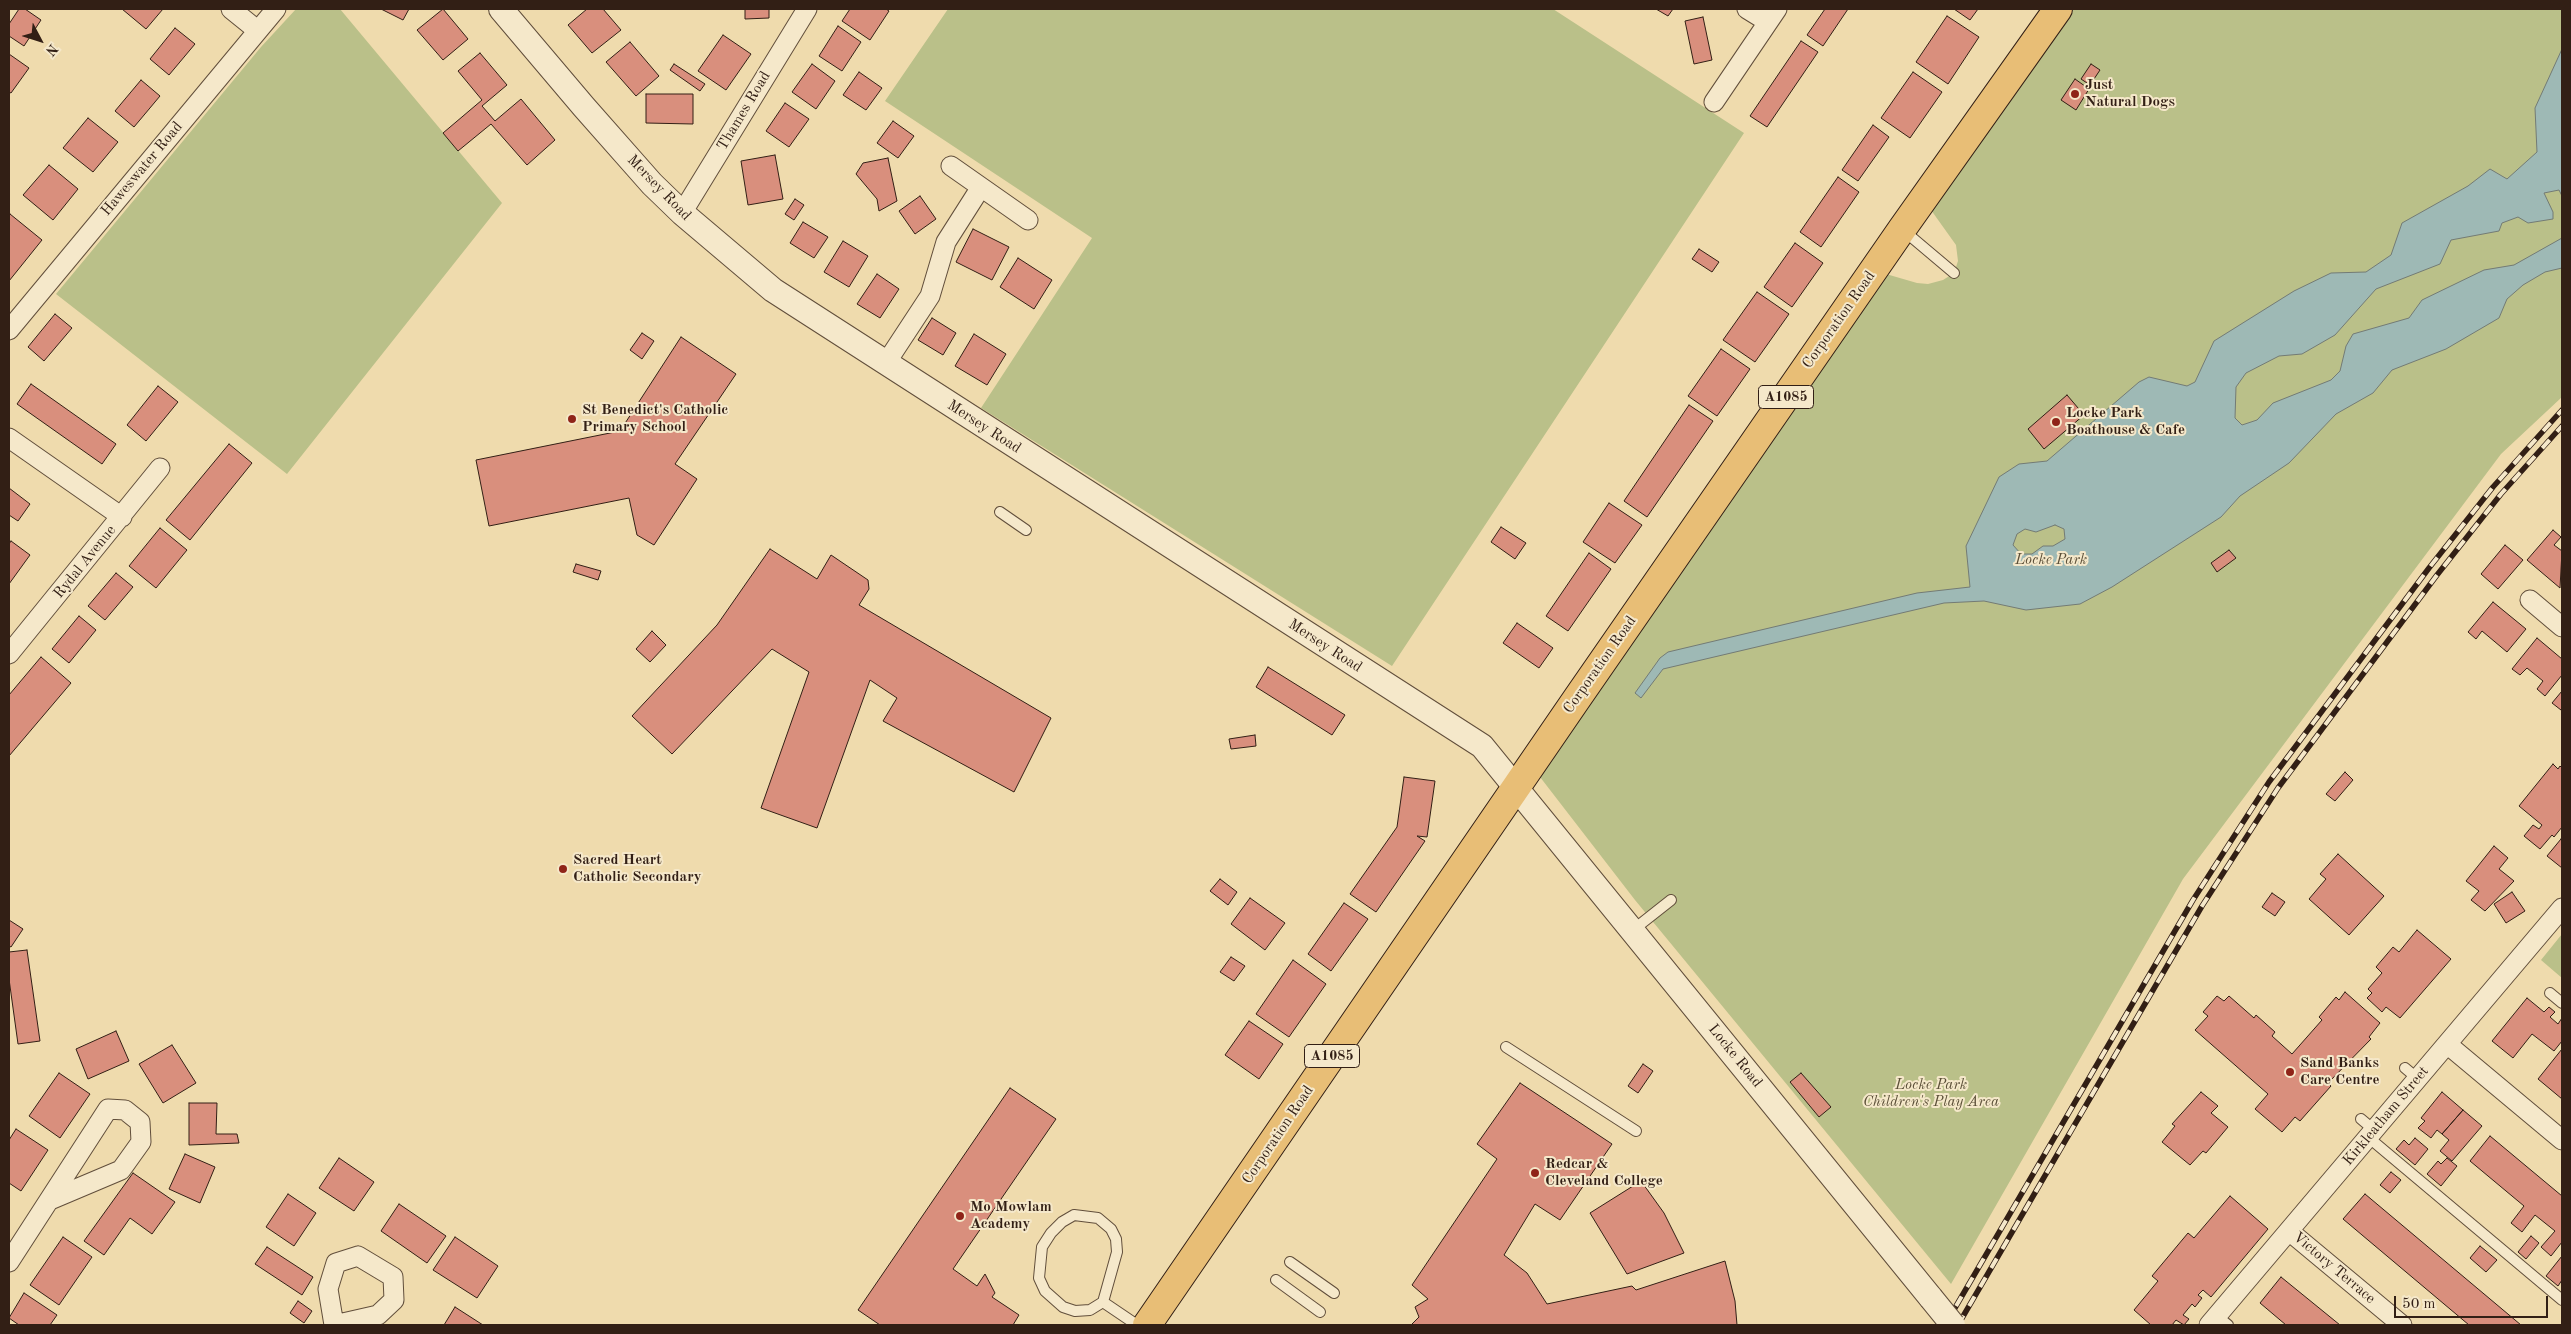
<!DOCTYPE html>
<html>
<head>
<meta charset="utf-8">
<style>
  body { margin:0 }
  #map { position:relative; width:2571px; height:1334px; overflow:hidden; background:#efdbad; font-family:"Old Standard TT",serif }
  canvas { display:block }
  .frame { position:absolute; inset:0; border:10px solid #321f15; pointer-events:none }
  .north { position:absolute; left:15px; top:15px; width:50px; height:50px; -webkit-text-stroke:4px #f5e8ca; paint-order:stroke; rotate:130deg; font-size:14px; font-weight:700; line-height:20px; text-align:center; color:#321f15 }
  .north::after { content:''; display:block; margin:auto; width:18px; height:22px; background:#321f15; clip-path:polygon(50% 0,100% 100%,50% 72%,0 100%) }
  .scale { position:absolute; left:2394px; top:1296px; width:154px; height:22px; box-sizing:border-box; border:2px solid #321f15; border-top:0; padding-left:6px; font-size:15px; line-height:18px; white-space:nowrap; color:#321f15; -webkit-text-stroke:4px #f5e8ca; paint-order:stroke }
</style>
</head>
<body>
<div id="map">
<canvas width="2571" height="1334"></canvas>
<div class="frame"></div>
<div class="north">N</div>
<div class="scale">50 m</div>
</div>
<script>
const c = document.querySelector('canvas').getContext('2d');
c.lineJoin = 'round';
function fillPath(path, color) { c.fillStyle = color; c.fill(path, 'evenodd'); }
const shape = rows => new Path2D(rows.map(r => 'M' + r).join(''));
function trace(path, color, width, dash) { c.strokeStyle = color; c.lineWidth = width; c.lineCap = dash ? 'butt' : 'round'; c.setLineDash(dash || []); c.stroke(path); }
function label(font, color, halo, rows, align = 'center') {
  c.font = font + ' "Old Standard TT",serif'; c.lineWidth = 4; c.setLineDash([]); c.textBaseline = 'middle'; c.strokeStyle = halo; c.fillStyle = color; for (const [text, x, y, turn = 0] of rows) {
    c.save(); c.translate(x, y); c.rotate((+turn || 0) * Math.PI / 180); c.textAlign = isNaN(turn) ? turn : align; if (halo) c.strokeText(text, 0, 0); c.fillText(text, 0, 0); c.restore();
  }
}
fillPath(shape([
  [296,9,340,9,502,203,287,474,56,294,261,47],
  [948,9,1553,9,1744,133,1392,666,981,408,1092,238,885,101],
  [2071,9,2562,9,2562,397,2501,454,2183,879,1951,1284,1635,900,1540,777,1886,274,1917,283,1928,284,1943,280,1954,273,1958,261,1956,245,1931,210],
  [2562,934,2562,978,2541,960]
]), '#bac089');
const water = shape([
  [2562,49,2562,196,2559,190,2544,193,2553,212,2553,219,2528,223,2518,217,2502,223,2499,231,2451,240,2440,264,2376,289,2335,335,2302,354,2279,356,2246,373,2236,387,2235,418,2242,425,2257,420,2273,403,2331,380,2340,371,2346,346,2353,334,2409,318,2422,300,2484,270,2514,265,2562,238,2562,268,2545,272,2523,285,2507,299,2499,318,2446,349,2392,370,2373,393,2336,414,2289,463,2240,496,2221,517,2112,587,2080,604,2026,610,1984,601,1944,603,1663,669,1641,698,1635,693,1660,658,1668,652,1917,593,1970,587,1966,546,1999,477,2019,464,2047,461,2139,382,2149,377,2187,386,2195,382,2214,341,2294,291,2331,273,2366,272,2391,255,2402,223,2468,186,2490,169,2507,179,2537,152,2535,108,2562,49],
  [2055,525,2064,529,2065,539,2053,546,2043,546,2032,554,2021,554,2013,545,2017,534,2025,529,2036,532,2055,525]
]);
fillPath(water, '#9eb9b5');
trace(water, '#737b75', 1);
const building = shape([
  [19,9,25,9,41,20,24,46,9,36,9,24,19,9],
  [122,9,163,9,146,29,122,9],
  [381,9,409,9,403,20,381,9],
  [443,9,468,39,443,60,417,30,443,9],
  [587,9,603,9,621,30,592,53,568,25,587,9],
  [745,9,769,9,769,18,745,19,745,9],
  [850,9,886,9,889,11,870,40,842,21,850,9],
  [1656,9,1673,9,1668,16,1656,9],
  [1825,9,1848,9,1823,46,1807,35,1825,9],
  [1954,9,1978,9,1970,20,1954,9],
  [1947,16,1979,37,1948,84,1916,62,1947,16],
  [1703,17,1712,60,1694,64,1685,21,1703,17],
  [838,26,861,42,842,71,819,56,838,26],
  [175,28,195,44,169,75,150,59,175,28],
  [723,35,751,54,726,90,698,71,723,35],
  [1801,41,1818,52,1767,127,1750,116,1801,41],
  [630,42,659,76,636,96,606,62,630,42],
  [480,53,507,85,482,106,495,121,521,99,555,140,527,165,491,124,458,151,443,133,482,100,458,71,480,53],
  [9,54,29,68,11,93,9,92,9,54],
  [674,64,705,84,700,91,670,70,674,64],
  [812,64,835,81,816,109,792,92,812,64],
  [2091,64,2100,70,2090,85,2081,79,2091,64],
  [859,72,882,88,866,110,843,95,859,72],
  [1913,72,1942,92,1910,138,1881,118,1913,72],
  [2075,79,2089,89,2076,110,2061,100,2075,79],
  [141,80,160,96,134,127,115,111,141,80],
  [646,94,693,94,693,124,646,123,646,94],
  [785,103,809,119,789,147,766,131,785,103],
  [88,118,118,142,93,172,63,148,88,118],
  [893,121,914,136,898,158,877,143,893,121],
  [1873,125,1889,137,1858,181,1842,170,1873,125],
  [775,155,783,199,748,205,741,161,775,155],
  [888,158,897,201,879,211,877,199,856,174,863,163,888,158],
  [49,165,78,189,53,220,23,195,49,165],
  [1838,177,1859,192,1821,247,1800,232,1838,177],
  [920,196,936,219,915,234,899,211,920,196],
  [795,199,804,205,794,220,785,214,795,199],
  [10,214,42,240,9,281,9,216,10,214],
  [803,222,828,237,814,258,790,243,803,222],
  [973,229,1009,247,992,280,956,262,973,229],
  [843,241,868,256,849,287,824,272,843,241],
  [1795,243,1823,263,1792,307,1764,287,1795,243],
  [1699,249,1719,262,1712,272,1692,259,1699,249],
  [1018,258,1052,280,1034,309,1000,287,1018,258],
  [877,274,899,289,880,318,857,304,877,274],
  [1757,292,1789,314,1755,362,1723,340,1757,292],
  [55,314,72,328,44,361,28,347,55,314],
  [932,318,956,333,943,355,918,340,932,318],
  [642,333,654,341,642,359,630,350,642,333],
  [974,334,1006,354,987,385,955,366,974,334],
  [681,337,736,374,675,464,697,479,654,545,637,535,629,498,489,526,476,460,620,431,681,337],
  [1721,349,1750,369,1717,416,1688,396,1721,349],
  [31,384,116,444,102,464,17,404,31,384],
  [158,386,178,402,146,441,127,425,158,386],
  [2067,395,2084,415,2044,449,2028,429,2067,395],
  [1689,405,1713,421,1647,517,1624,501,1689,405],
  [229,444,252,463,190,540,166,520,229,444],
  [9,488,30,504,18,521,9,515,9,488],
  [1609,503,1642,525,1615,563,1583,542,1609,503],
  [1501,527,1526,543,1515,559,1491,542,1501,527],
  [160,528,187,550,156,588,129,566,160,528],
  [2553,530,2561,537,2554,545,2562,551,2560,588,2527,560,2553,530],
  [11,541,30,555,9,584,9,544,11,541],
  [2505,545,2523,560,2498,589,2481,574,2505,545],
  [770,549,817,579,831,555,868,580,869,589,859,605,1051,718,1014,792,883,721,897,698,870,680,817,828,761,808,809,672,772,649,672,754,632,716,717,625,770,549],
  [2229,550,2236,558,2217,572,2211,563,2229,550],
  [1589,553,1611,569,1568,631,1546,616,1589,553],
  [576,564,601,571,598,580,573,572,576,564],
  [116,573,133,587,105,620,88,606,116,573],
  [2493,602,2526,629,2507,652,2482,631,2476,639,2468,632,2493,602],
  [79,616,96,630,69,663,52,649,79,616],
  [1517,623,1553,648,1539,668,1503,643,1517,623],
  [652,631,666,645,650,662,636,649,652,631],
  [2537,638,2562,659,2562,675,2545,696,2537,689,2543,681,2527,668,2520,675,2512,669,2537,638],
  [41,657,71,683,9,756,9,695,41,657],
  [1268,667,1345,715,1332,735,1256,687,1268,667],
  [2562,691,2562,708,2561,710,2552,703,2562,691],
  [1255,735,1256,746,1231,749,1229,739,1255,735],
  [2553,764,2558,769,2560,766,2562,768,2562,827,2554,837,2552,835,2540,849,2524,836,2533,825,2539,829,2542,825,2519,806,2553,764],
  [2345,772,2353,780,2335,801,2326,794,2345,772],
  [1404,777,1435,781,1427,837,1417,836,1425,841,1376,912,1350,894,1397,827,1404,777],
  [2561,839,2562,840,2562,868,2547,856,2561,839],
  [2494,846,2508,858,2499,869,2514,881,2485,911,2471,900,2479,891,2466,881,2494,846],
  [2338,854,2384,896,2349,935,2309,899,2326,879,2320,874,2338,854],
  [1220,879,1237,892,1228,905,1210,891,1220,879],
  [2512,892,2525,911,2506,923,2494,904,2512,892],
  [2272,893,2285,902,2275,916,2262,907,2272,893],
  [1250,898,1285,923,1265,950,1231,924,1250,898],
  [1344,903,1368,919,1331,971,1308,954,1344,903],
  [9,920,23,929,11,947,9,946,9,920],
  [2417,930,2451,959,2400,1018,2386,1007,2382,1012,2367,998,2372,993,2368,989,2382,973,2376,967,2393,947,2399,952,2417,930],
  [27,950,40,1041,18,1044,9,979,9,952,27,950],
  [1231,957,1245,966,1234,981,1220,972,1231,957],
  [1293,960,1326,984,1289,1037,1256,1014,1293,960],
  [2345,992,2380,1023,2369,1037,2371,1039,2328,1083,2331,1086,2300,1121,2295,1117,2282,1132,2255,1109,2268,1094,2195,1030,2208,1016,2203,1012,2217,996,2224,1001,2229,996,2254,1018,2256,1015,2275,1032,2272,1036,2292,1054,2322,1020,2319,1017,2336,997,2339,1000,2345,992],
  [2527,998,2544,1012,2549,1007,2555,1012,2550,1017,2558,1024,2562,1018,2562,1041,2554,1051,2532,1034,2513,1058,2492,1041,2527,998],
  [1249,1021,1283,1044,1259,1079,1225,1055,1249,1021],
  [116,1031,129,1061,88,1079,76,1049,116,1031],
  [172,1045,196,1083,163,1103,139,1064,172,1045],
  [2562,1049,2562,1099,2538,1079,2562,1049],
  [1643,1064,1653,1071,1638,1093,1628,1086,1643,1064],
  [59,1073,90,1094,60,1138,29,1116,59,1073],
  [1801,1073,1831,1107,1819,1117,1790,1082,1801,1073],
  [1520,1083,1612,1144,1560,1220,1535,1204,1504,1255,1527,1273,1547,1304,1632,1286,1636,1290,1725,1261,1735,1301,1737,1325,1411,1325,1419,1317,1415,1307,1428,1299,1412,1285,1497,1159,1477,1144,1520,1083],
  [1010,1088,1056,1119,953,1269,977,1286,985,1274,995,1293,992,1297,1019,1315,1013,1325,880,1325,858,1310,1010,1088],
  [2201,1092,2218,1106,2211,1113,2228,1127,2206,1153,2203,1151,2190,1165,2162,1142,2175,1126,2172,1124,2201,1092],
  [2442,1092,2463,1110,2442,1134,2437,1130,2431,1138,2418,1128,2425,1121,2421,1118,2442,1092],
  [189,1103,217,1103,216,1134,237,1134,239,1143,189,1145,189,1103],
  [2463,1110,2482,1126,2452,1161,2440,1151,2449,1140,2442,1134,2463,1110],
  [16,1129,48,1150,21,1191,9,1183,9,1140,16,1129],
  [2490,1136,2562,1196,2562,1242,2551,1256,2541,1247,2555,1231,2535,1215,2522,1232,2511,1223,2524,1206,2470,1161,2490,1136],
  [2415,1138,2428,1149,2415,1165,2396,1149,2404,1140,2409,1145,2415,1138],
  [185,1154,215,1167,200,1203,169,1189,185,1154],
  [339,1158,374,1182,354,1211,319,1188,339,1158],
  [2447,1158,2457,1166,2441,1186,2427,1174,2438,1161,2441,1164,2447,1158],
  [2391,1172,2401,1180,2390,1193,2380,1185,2391,1172],
  [133,1173,175,1202,152,1234,130,1218,104,1255,84,1241,133,1173],
  [1641,1181,1664,1213,1684,1253,1627,1274,1590,1213,1641,1181],
  [288,1194,316,1213,294,1246,266,1227,288,1194],
  [2365,1194,2521,1325,2469,1325,2343,1219,2365,1194],
  [2230,1196,2268,1229,2211,1297,2203,1290,2198,1295,2202,1298,2195,1307,2192,1304,2183,1315,2189,1319,2184,1325,2176,1320,2172,1325,2151,1325,2134,1310,2158,1281,2152,1276,2188,1233,2194,1238,2230,1196],
  [399,1204,446,1236,427,1263,381,1231,399,1204],
  [2531,1236,2539,1243,2526,1259,2518,1252,2531,1236],
  [63,1237,92,1257,59,1305,30,1285,63,1237],
  [455,1237,498,1266,477,1298,433,1270,455,1237],
  [2480,1246,2497,1260,2486,1272,2470,1258,2480,1246],
  [267,1247,313,1277,302,1295,255,1264,267,1247],
  [2562,1256,2562,1280,2558,1286,2546,1276,2562,1256],
  [2281,1277,2340,1325,2286,1325,2260,1303,2281,1277],
  [24,1293,57,1315,50,1325,19,1325,9,1318,24,1293],
  [298,1301,312,1311,304,1323,290,1313,298,1301],
  [455,1307,483,1325,444,1325,455,1307]
]);
fillPath(building, '#d98f7d');
trace(building, '#321f15', 1);
const service = shape([
  [1903,230,1954,273],
  [1000,512,1026,530],
  [1633,930,1671,900],
  [2550,993,2562,1003],
  [1506,1047,1636,1131],
  [2405,1068,2418,1079],
  [2361,1119,2374,1130],
  [2368,1137,2562,1300],
  [1074,1215,1098,1218,1111,1229,1116,1239,1117,1252,1103,1302,1090,1310,1075,1311,1063,1307,1045,1291,1039,1278,1042,1247,1051,1233,1062,1222,1074,1215],
  [1290,1262,1334,1293],
  [1276,1280,1320,1312],
  [1103,1302,1137,1325],
  [2217,1316,2228,1325]
]);
const minor = shape([
  [231,9,257,30],
  [1747,9,1768,22],
  [1714,102,1777,9],
  [951,166,1028,220],
  [682,213,807,9],
  [9,330,276,9],
  [886,363,930,296,946,242,981,187],
  [9,438,122,517],
  [2530,600,2562,627],
  [9,654,160,468],
  [2447,1044,2562,1140],
  [2289,1231,2402,1325],
  [358,1256,393,1277,394,1300,378,1315,334,1325,328,1289,336,1263,358,1256],
  [9,1262,108,1109,125,1110,140,1122,141,1142,121,1170,50,1200],
  [2209,1325,2562,908]
]);
const tertiary = shape([
  [501,9,584,107,652,184,682,213,773,290,1482,746,1931,1298]
]);
const primary = shape([
  [1147,1325,1578,697,1902,229,2058,9]
]);
trace(service, '#614e3b', 12);
trace(minor, '#614e3b', 21);
trace(tertiary, '#614e3b', 26);
trace(primary, '#321f15', 30);
trace(service, '#f5e8ca', 10);
trace(minor, '#f5e8ca', 19);
trace(tertiary, '#f5e8ca', 24);
trace(primary, '#e8be76', 28);
const rail = shape([
  [1945,1325,2193,900,2269,782,2429,568,2493,487,2562,410],
  [1958,1325,2202,906,2278,788,2437,575,2501,494,2562,426]
]);
trace(rail, '#321f15', 5.5);
trace(rail, '#f5e8ca', 4, [11]);
const tertiaryBridge = shape([
  [1931,1298,1953,1325]
]);
trace(tertiaryBridge, '#614e3b', 26, []);
trace(tertiaryBridge, '#f5e8ca', 24);
for (const [x, y, r, color] of [
  [2075,94,5,"#8f2418"],
  [572,419,5,"#8f2418"],
  [2056,422,5,"#8f2418"],
  [563,869,5,"#8f2418"],
  [2290,1072,5,"#8f2418"],
  [1535,1173,5,"#8f2418"],
  [960,1216,5,"#8f2418"]
]) { const dot = new Path2D(); dot.arc(x, y, r, 0, 2 * Math.PI); c.fillStyle = color; c.fill(dot); trace(dot, '#f5e8ca', 2); }
for (const [x, y, w] of [
  [1786,397,55],
  [1332,1056,55]
]) { const box = new Path2D(); box.roundRect(x - w / 2, y - 11.5, w, 23, 4); c.fillStyle = '#f5e8ca'; c.fill(box); trace(box, '#321f15', 1); }
label('bold 14px', '#321f15', null, [
  ["A1085",1786,397],
  ["A1085",1332,1056]
]);
label('bold 15px', '#321f15', '#f5e8ca', [
  ["Just",2085,85],
  ["Natural Dogs",2085,102],
  ["St Benedict's Catholic",582,410],
  ["Primary School",582,427],
  ["Locke Park",2066,413],
  ["Boathouse & Cafe",2066,430],
  ["Sacred Heart",573,860],
  ["Catholic Secondary",573,877],
  ["Sand Banks",2300,1063],
  ["Care Centre",2300,1080],
  ["Redcar &",1545,1164],
  ["Cleveland College",1545,1181],
  ["Mo Mowlam",970,1207],
  ["Academy",970,1224]
], 'left');
label('15px', '#321f15', '#f5e8ca', [
  ["Thames Road",744,111,-59],
  ["Haweswater Road",142,169,-50],
  ["Mersey Road",659,188,46],
  ["Corporation Road",1839,320,-55],
  ["Mersey Road",984,427,33],
  ["Rydal Avenue",85,562,-51],
  ["Mersey Road",1325,646,33],
  ["Corporation Road",1600,665,-55],
  ["Locke Road",1735,1056,51],
  ["Kirkleatham Street",2386,1116,-50],
  ["Corporation Road",1278,1135,-56],
  ["Victory Terrace",2334,1268,40]
]);
label('italic 15px', '#5b4f38', '#f5e8ca', [
  ["Locke Park",2051,560],
  ["Locke Park",1931,1085],
  ["Children's Play Area",1931,1102]
]);
</script>
</body>
</html>
